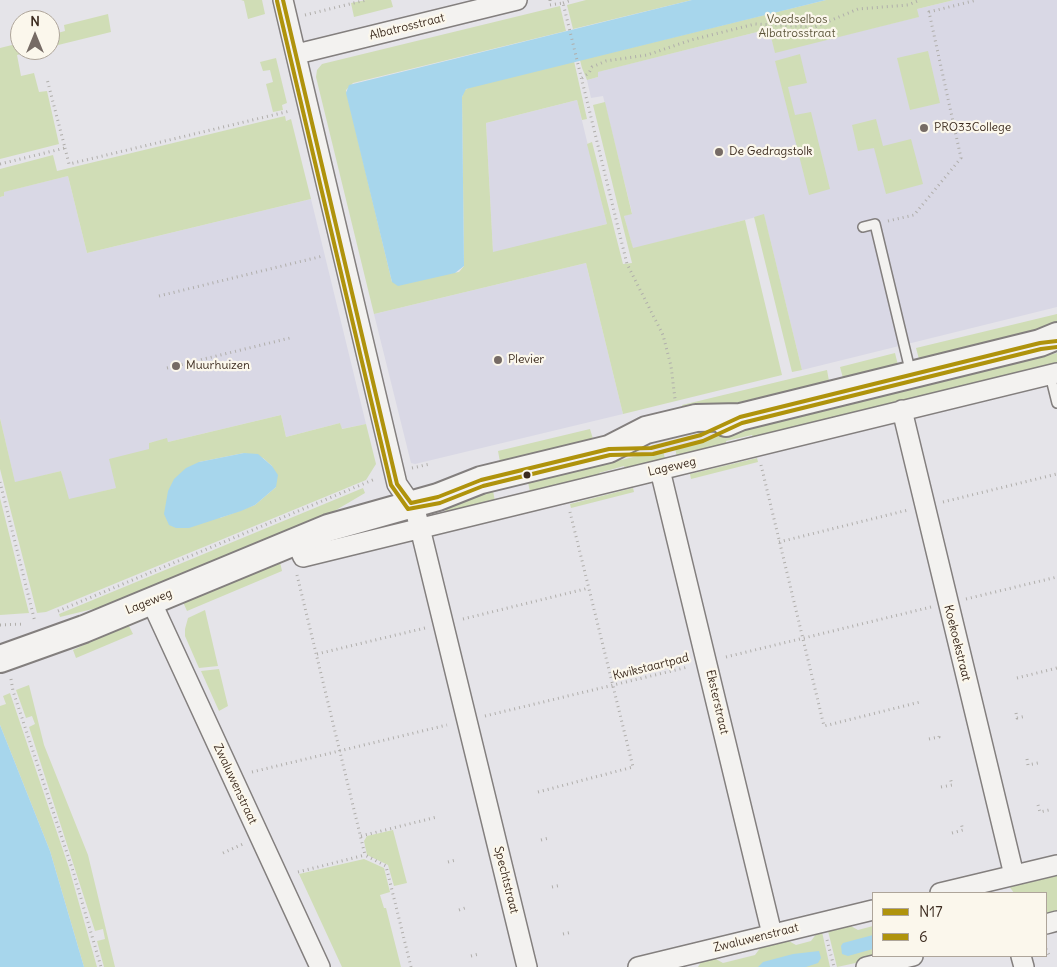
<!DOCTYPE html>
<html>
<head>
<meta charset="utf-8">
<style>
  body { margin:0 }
  #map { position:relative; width:1057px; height:967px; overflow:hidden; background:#e5e4e9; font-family:Delius,sans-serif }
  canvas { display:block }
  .legend { position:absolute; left:872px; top:892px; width:175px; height:65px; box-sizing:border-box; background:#fbf7ec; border:1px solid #aea59a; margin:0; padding:6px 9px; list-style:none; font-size:15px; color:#3b2a1e }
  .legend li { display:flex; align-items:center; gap:10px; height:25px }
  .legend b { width:25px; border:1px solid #aea59a }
  .north { position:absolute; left:10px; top:10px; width:50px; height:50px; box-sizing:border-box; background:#fbf7ec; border:1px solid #aea59a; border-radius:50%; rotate:0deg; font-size:14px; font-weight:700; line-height:20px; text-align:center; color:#3b2a1e }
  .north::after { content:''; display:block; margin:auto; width:18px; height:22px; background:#766b65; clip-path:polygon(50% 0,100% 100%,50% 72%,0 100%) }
</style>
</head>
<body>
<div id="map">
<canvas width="1057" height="967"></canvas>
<ul class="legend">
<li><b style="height:6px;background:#af930c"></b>N17</li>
<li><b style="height:6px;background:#af930c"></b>6</li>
</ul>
<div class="north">N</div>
</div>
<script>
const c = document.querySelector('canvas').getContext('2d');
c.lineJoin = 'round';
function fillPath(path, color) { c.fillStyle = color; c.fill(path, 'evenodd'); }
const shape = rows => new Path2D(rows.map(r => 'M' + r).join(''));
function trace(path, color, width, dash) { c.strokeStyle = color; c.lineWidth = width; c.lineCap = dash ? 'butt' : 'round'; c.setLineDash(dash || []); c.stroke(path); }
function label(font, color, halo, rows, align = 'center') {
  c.font = font + ' Delius,sans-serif'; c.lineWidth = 4.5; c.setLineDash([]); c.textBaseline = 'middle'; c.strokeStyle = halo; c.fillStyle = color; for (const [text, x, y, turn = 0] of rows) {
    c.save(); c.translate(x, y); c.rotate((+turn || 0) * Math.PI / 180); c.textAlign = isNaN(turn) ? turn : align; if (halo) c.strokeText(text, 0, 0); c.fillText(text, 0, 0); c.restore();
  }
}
fillPath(shape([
  [954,0,1057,0,1057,307,802,370,764,215,633,249,624,216,632,213,603,96,591,98,587,80,598,77,597,72,769,29,775,52,918,17,917,9],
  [577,100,607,224,493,253,486,123],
  [68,176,87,253,311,199,366,424,341,429,340,423,286,437,281,415,168,442,167,439,149,443,150,449,116,488,68,500,61,471,15,483,0,418,0,197,4,196,3,192],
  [586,263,623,414,415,464,411,463,374,314]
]), '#d9d8e5');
fillPath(shape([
  [241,0,262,0,265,14,248,19,244,1],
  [366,0,391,0,393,7,354,17,351,3],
  [586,0,692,0,573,29,567,5],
  [826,0,954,0,917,9,919,17,775,53,769,29,598,72,598,77,587,80,582,68,580,60],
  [560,6,566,31,353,83,346,90,392,282,459,272,464,266,462,97,464,91,471,86,574,61,587,119,582,120,577,100,486,123,493,252,607,224,587,144,592,142,623,264,632,263,593,105,605,102,632,214,624,216,633,248,745,220,782,375,623,414,586,263,374,314,316,77,317,70,322,64],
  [108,14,111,32,50,47,50,35,65,31,64,25],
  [20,43,20,50,36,50,17,55,21,76,34,73,39,92,47,91,59,144,0,159,0,48],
  [928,51,940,103,910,110,897,58],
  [800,54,807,83,788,87,795,115,811,112,830,189,809,195,775,61],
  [276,58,287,103,282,105,283,110,273,112,266,84,273,82,270,70,263,71,260,62],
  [285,116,286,121,291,119,311,199,87,253,68,176,4,192,4,196,0,197,0,169,53,155,57,171],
  [876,119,883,146,911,139,923,184,886,194,874,148,858,151,852,125],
  [764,214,802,370,792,372,754,217],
  [1057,314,1057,325,919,359,916,348],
  [895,353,898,365,843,378,840,367],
  [1057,353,1057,364,753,438,752,435,726,441,726,445,677,457,675,448,744,428],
  [827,370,829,381,685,415,682,405],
  [281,415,286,437,340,423,342,429,366,424,376,464,366,480,46,612,37,613,0,469,0,418,15,482,61,471,69,499,116,488,109,459,149,449,149,443,167,438,168,442],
  [244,453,263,458,272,466,276,487,255,505,220,518,199,462],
  [590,429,593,439,500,462,498,451],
  [663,450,665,459,625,469,624,466,599,473,599,476,530,492,528,482],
  [757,458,758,462,691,479,690,474],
  [363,488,365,493,331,513,105,606,60,617,59,614],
  [633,488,634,492,571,508,570,504],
  [493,491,495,501,446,513,443,502],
  [0,498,29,613,0,615],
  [280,562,282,571,187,611,183,602],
  [205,610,218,666,199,668,185,636,185,629,188,618],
  [128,624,133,634,76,658,73,650],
  [219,669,228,706,219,711,201,671],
  [29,685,44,745,88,855,115,967,104,967,97,941,105,939,103,929,95,931,29,727,35,724,32,716,26,718,16,690],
  [10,693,69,868,97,967,84,967,50,851,0,725,0,706,6,704,3,696],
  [393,830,407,883,394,886,388,865,367,855,364,841,367,836],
  [364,859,384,868,390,892,380,895,384,908,386,908,401,967,342,967,299,874],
  [1057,875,1057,914,1046,917,1046,893,1014,893,1009,886],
  [849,925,858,930,873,926,873,956,888,956,837,967,828,931],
  [822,932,830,967,698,967,701,962,714,958,723,963,755,955,761,947,787,940,796,945,811,941,817,933]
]), '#d0ddb6');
fillPath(shape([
  [692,0,826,0,466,89,462,97,464,266,455,273,398,286,392,282,346,93,349,85],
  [244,453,258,454,272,466,278,475,276,487,255,505,241,511,189,528,176,528,169,525,164,514,168,491,174,479,186,468,199,462],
  [0,725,50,851,84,967,0,967],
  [873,935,873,949,848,956,842,954,841,946,843,943],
  [819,951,821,958,818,963,806,967,758,967,763,962,793,954]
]), '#a7d6ec');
const lane = shape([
  [863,227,875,224,911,374],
  [1050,375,1057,403]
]);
const street = shape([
  [283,0,397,484,415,510,420,528,527,967],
  [297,54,517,0],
  [902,410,1014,875],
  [660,470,772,934],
  [296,541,303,557,1057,373],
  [151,601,320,967],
  [940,893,1057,865],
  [1046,924,1057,921],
  [1021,956,1024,967],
  [638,967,873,910],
  [866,967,913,956]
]);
const secondary = shape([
  [726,423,740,417,1040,343,1057,336],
  [0,659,84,629,328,528,438,497,481,480,609,449,646,430,696,418,740,417]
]);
trace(lane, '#837f7e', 12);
trace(street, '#837f7e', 22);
trace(secondary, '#837f7e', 30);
trace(shape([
  [550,0,550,5,563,3,627,264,663,335,671,366,675,399],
  [563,3,572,0],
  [305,15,366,0],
  [582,78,589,73,592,67,606,61,647,55,691,40,755,24,815,27,858,9,908,5,920,0],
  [65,148,69,164,290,111],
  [0,164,65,148,47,79],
  [888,221,914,215,961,158,929,12,977,0],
  [159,296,323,256],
  [167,368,290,338],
  [761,465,824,726,920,702],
  [412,468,430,464],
  [0,482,35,622],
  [943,502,1057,474],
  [779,542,908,510],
  [297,575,365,855,386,866,411,967],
  [966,599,1057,577],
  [58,611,375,479],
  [463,619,589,588],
  [0,625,24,624],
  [317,654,425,628],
  [726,657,931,607],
  [1017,678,1057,668],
  [11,679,13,691,73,871,101,967],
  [1016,713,1017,718,1026,716],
  [485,716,688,667],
  [929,739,939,737,939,733],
  [1027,759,1028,765,1038,763],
  [252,772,447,725],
  [941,787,952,785,950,777],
  [538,792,633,767,570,512],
  [1038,805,1040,812,1049,810],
  [952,833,963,830,961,823],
  [361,836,437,817],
  [541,840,549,838],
  [223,853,243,844],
  [448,862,456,860],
  [298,872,365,855],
  [552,887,561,885],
  [459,910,468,907],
  [563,934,572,932],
  [827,940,834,967],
  [1046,949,1049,955],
  [471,956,479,954]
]), '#b0aeab', 3, [1, 4]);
trace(lane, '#f3f2f0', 9);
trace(street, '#f3f2f0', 19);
trace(secondary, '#f3f2f0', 26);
trace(shape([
  [283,0,397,484,411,503],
  [411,503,438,497,481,480,609,449,651,448,701,435,740,417,1040,343,1057,341]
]), '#af930c', 4);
trace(shape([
  [277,1,391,485,408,509,440,503,483,486,610,455,653,454,703,441,742,423,1041,349,1057,347]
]), '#af930c', 4);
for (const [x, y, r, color] of [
  [924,128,5,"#766b65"],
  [719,152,5,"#766b65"],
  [498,360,5,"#766b65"],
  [176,366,5,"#766b65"],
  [527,475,4.5,"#3b2a1e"]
]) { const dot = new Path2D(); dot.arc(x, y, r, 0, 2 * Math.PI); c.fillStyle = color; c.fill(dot); trace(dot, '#fbf7ec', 2); }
label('12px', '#5c553a', '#fbf7ec', [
  ["Voedselbos",797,20],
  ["Albatrosstraat",797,34]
]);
label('12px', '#3b2a1e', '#fbf7ec', [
  ["Albatrosstraat",407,27,-14],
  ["Lageweg",672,467,-13],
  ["Lageweg",149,602,-22],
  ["Koekoekstraat",957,643,76],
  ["Kwikstaartpad",651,667,-14],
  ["Eksterstraat",717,702,77],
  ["Zwaluwenstraat",235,784,65],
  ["Spechtstraat",506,880,76],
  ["Zwaluwenstraat",756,938,-14]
]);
label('12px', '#3b2a1e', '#fbf7ec', [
  ["PRO33College",934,128],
  ["De Gedragstolk",729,152],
  ["Plevier",508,360],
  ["Muurhuizen",186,366]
], 'left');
</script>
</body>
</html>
